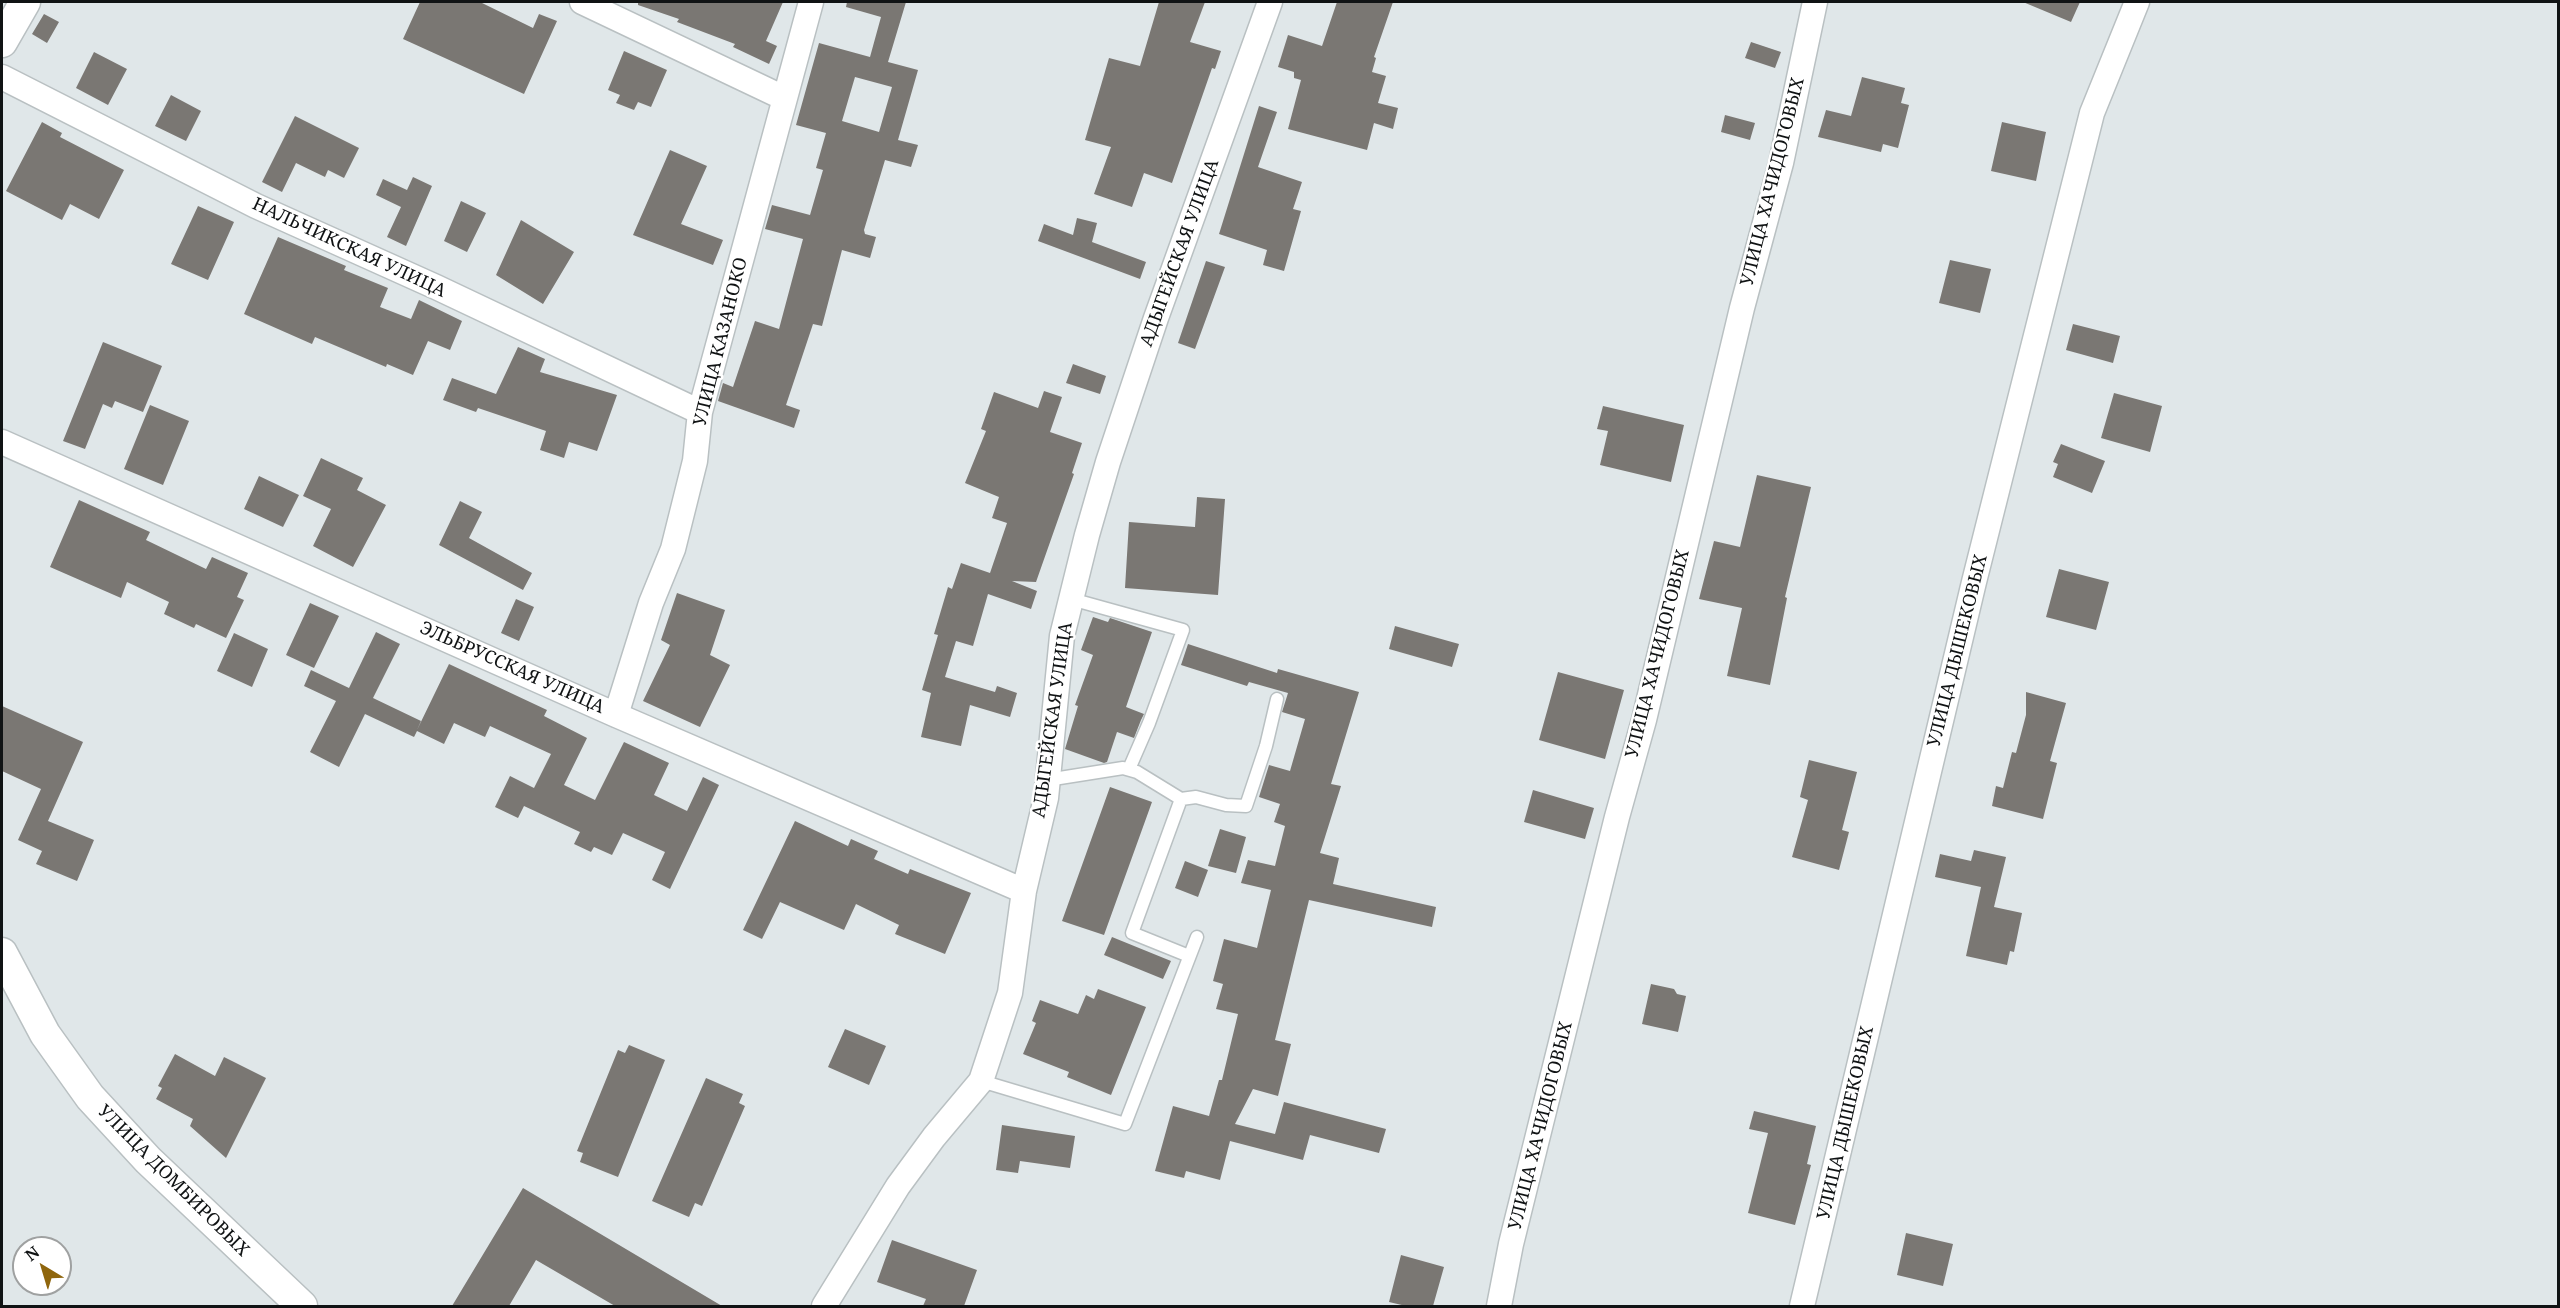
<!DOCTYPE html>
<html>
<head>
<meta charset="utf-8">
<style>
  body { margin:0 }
  #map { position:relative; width:2560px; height:1308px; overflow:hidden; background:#e0e7e9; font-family:"Noto Serif",serif }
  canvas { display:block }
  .frame { position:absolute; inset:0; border:3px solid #101314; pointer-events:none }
  .north { position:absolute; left:12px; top:1236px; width:60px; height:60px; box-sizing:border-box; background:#fff; border:2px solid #9fa1a1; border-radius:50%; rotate:322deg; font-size:16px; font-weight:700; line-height:24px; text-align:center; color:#101314 }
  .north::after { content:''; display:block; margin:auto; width:21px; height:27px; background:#8f660d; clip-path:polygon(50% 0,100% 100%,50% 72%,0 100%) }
</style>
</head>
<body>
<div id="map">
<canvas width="2560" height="1308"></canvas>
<div class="frame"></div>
<div class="north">N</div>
</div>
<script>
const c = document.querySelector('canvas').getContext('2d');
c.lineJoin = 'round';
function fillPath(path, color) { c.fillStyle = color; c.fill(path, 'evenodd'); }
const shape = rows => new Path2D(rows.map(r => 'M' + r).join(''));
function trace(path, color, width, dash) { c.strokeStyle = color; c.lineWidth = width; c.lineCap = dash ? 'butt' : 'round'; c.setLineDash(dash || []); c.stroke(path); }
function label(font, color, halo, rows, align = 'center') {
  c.font = font + ' "Noto Serif",serif'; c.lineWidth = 5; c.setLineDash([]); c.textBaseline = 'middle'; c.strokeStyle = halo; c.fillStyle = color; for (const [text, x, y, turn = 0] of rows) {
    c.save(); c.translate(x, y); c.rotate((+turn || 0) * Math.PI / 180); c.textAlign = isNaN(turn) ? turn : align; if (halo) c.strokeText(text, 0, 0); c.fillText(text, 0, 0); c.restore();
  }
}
fillPath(shape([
  [420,2,480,2,533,28,539,14,557,21,524,94,403,39],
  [638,2,783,2,766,41,777,46,769,64,733,47,735,44,677,22,679,19,638,5],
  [847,2,906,2,888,62,918,70,898,140,918,145,911,167,885,160,864,230,865,234,876,237,870,258,842,250,822,326,813,324,786,405,800,410,794,428,718,401,723,383,733,387,755,321,779,329,803,239,765,229,772,205,810,215,823,170,816,168,826,133,796,125,819,43,870,57,881,17,846,7],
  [855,77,892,87,879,132,842,121],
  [1159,2,1205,2,1190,42,1221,51,1215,69,1212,68,1172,183,1144,173,1132,207,1094,194,1111,147,1085,140,1109,58,1140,66],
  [1337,2,1393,2,1374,57,1376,58,1372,72,1386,76,1378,103,1398,108,1393,129,1374,123,1367,150,1288,129,1301,80,1294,78,1294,72,1278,67,1288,35,1322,46],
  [2023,2,2080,2,2071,22],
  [44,14,59,22,47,43,32,34],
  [1751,42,1781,52,1775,68,1745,58],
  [624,51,667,70,651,107,638,102,634,110,616,103,620,95,608,90],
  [94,52,127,69,108,105,76,88],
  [1862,77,1905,88,1901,103,1909,105,1898,148,1883,144,1881,152,1818,137,1826,110,1851,116],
  [171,95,201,111,186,141,155,126],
  [1259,106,1277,112,1258,167,1302,182,1293,209,1301,211,1284,271,1263,265,1267,250,1219,234],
  [1725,115,1755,123,1750,140,1721,132],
  [295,116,359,148,344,178,328,170,325,177,296,163,282,192,262,182],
  [42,122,62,133,60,137,124,170,99,219,70,204,62,220,6,191],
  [2002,122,2046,132,2036,181,1991,171],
  [670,150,707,166,681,224,723,240,713,265,633,235],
  [413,177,432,186,406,246,387,237,401,207,376,195,383,179,407,190],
  [461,201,486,213,467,252,444,241],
  [198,206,234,222,208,280,171,264],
  [1077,218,1097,223,1092,242,1146,262,1140,279,1038,241,1044,224,1073,235],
  [521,220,574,252,543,304,496,275],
  [278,237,346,266,344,270,388,288,380,307,411,319,419,300,462,321,450,350,428,341,413,375,387,364,386,367,315,337,312,344,244,314],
  [1950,260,1991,269,1980,313,1939,303],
  [1206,261,1225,267,1195,349,1178,343],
  [2073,324,2120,336,2113,363,2066,350],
  [103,342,162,366,143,412,115,401,112,408,103,404,85,449,63,441],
  [518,347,545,359,540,372,617,395,597,451,569,442,564,458,540,450,546,431,478,408,476,412,443,400,452,378,496,394],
  [1073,364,1106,376,1100,394,1066,383],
  [1044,391,1062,397,1050,432,1082,443,1072,473,1074,474,1036,582,1012,581,1037,591,1031,609,988,594,973,646,956,641,945,677,995,692,997,686,1017,693,1010,717,970,705,961,746,921,737,931,693,922,690,938,635,934,634,948,587,952,589,961,563,990,573,1007,523,992,518,999,497,965,483,986,431,981,429,994,392,1038,408],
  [2114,393,2162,406,2150,452,2101,438],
  [150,405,189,421,163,485,124,469],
  [1603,406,1684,425,1671,482,1600,465,1608,431,1597,429],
  [2061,444,2105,461,2092,493,2053,477,2058,464,2053,462],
  [321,458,363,478,357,490,386,505,353,567,313,546,331,509,303,496],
  [1757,475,1811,487,1785,597,1787,598,1770,685,1727,676,1742,608,1699,599,1714,541,1740,547],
  [259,476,299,495,283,527,244,509],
  [1197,497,1225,499,1218,595,1125,588,1129,522,1195,527],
  [79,500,150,532,146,540,206,569,212,557,248,573,237,597,244,600,226,638,196,624,194,628,164,614,169,602,127,582,121,598,50,567],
  [460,501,482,512,469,538,532,573,523,590,439,545],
  [2059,569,2109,582,2096,630,2046,617],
  [677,593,725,610,710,655,730,665,700,727,643,701,670,645,661,640],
  [516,599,534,607,519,641,501,633],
  [310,603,339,616,314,668,286,655],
  [1093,617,1108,622,1110,618,1152,632,1126,707,1144,714,1141,720,1134,738,1117,732,1107,762,1104,763,1065,749,1078,706,1075,705,1093,655,1081,650],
  [1395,626,1459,644,1452,667,1389,649],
  [376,632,400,644,373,698,421,721,417,730,449,664,547,710,544,716,587,738,564,785,595,800,624,742,669,763,654,795,687,811,703,777,719,785,670,889,652,880,665,852,623,833,612,855,594,847,591,852,574,844,580,832,524,806,518,818,495,807,510,776,534,788,551,754,490,726,485,737,454,723,444,744,417,731,414,737,365,714,339,767,310,752,336,701,304,686,311,670,349,688],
  [234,633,268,649,252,687,217,671],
  [1188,644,1277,673,1278,669,1359,692,1331,784,1341,786,1320,853,1339,858,1333,884,1436,907,1432,927,1309,900,1275,1040,1291,1044,1278,1096,1253,1089,1235,1124,1275,1134,1284,1102,1386,1129,1379,1153,1310,1135,1303,1160,1230,1141,1220,1180,1186,1171,1184,1178,1155,1171,1173,1106,1209,1116,1219,1080,1222,1080,1238,1014,1216,1009,1223,984,1213,981,1224,939,1257,948,1271,890,1241,883,1248,860,1275,866,1285,826,1274,822,1280,804,1259,797,1269,765,1290,771,1305,719,1282,712,1288,693,1249,682,1247,686,1181,665],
  [1558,672,1624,690,1605,759,1539,740],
  [2026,692,2066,703,2050,761,2057,763,2043,819,1992,806,1996,786,2003,788,2012,752,2016,753,2026,715],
  [2,706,83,742,48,821,94,840,77,881,36,864,42,851,18,840,41,789,2,771],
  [1809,760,1857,772,1842,830,1849,832,1839,870,1792,857,1808,800,1800,797],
  [1110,787,1152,802,1104,935,1062,921],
  [1533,790,1594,808,1585,839,1524,822],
  [795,821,848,846,851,839,878,851,874,859,908,874,910,869,971,893,945,954,895,934,899,925,856,904,844,930,780,902,762,939,743,930],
  [1220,829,1246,837,1236,873,1208,866],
  [1974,850,2006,857,1994,907,2022,913,2014,952,2010,951,2007,965,1966,956,1981,887,1935,877,1940,854,1971,861],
  [1185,861,1208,870,1198,897,1175,888],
  [1112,937,1171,961,1163,979,1104,955],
  [1651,984,1674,989,1677,994,1686,996,1678,1032,1642,1024],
  [1098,989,1146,1007,1111,1095,1067,1077,1069,1072,1023,1054,1036,1023,1032,1021,1040,1000,1078,1014,1086,995,1094,999],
  [845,1029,886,1046,869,1085,828,1067],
  [629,1045,665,1060,618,1177,580,1162,583,1153,577,1151,618,1050,625,1053],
  [175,1054,215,1076,224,1057,266,1078,226,1158,190,1126,193,1119,156,1099,162,1088,158,1086],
  [706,1078,743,1094,739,1103,745,1106,702,1206,695,1203,689,1217,652,1201],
  [1754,1111,1816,1126,1807,1164,1811,1165,1795,1225,1748,1213,1768,1133,1749,1129],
  [1002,1125,1075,1136,1070,1168,1020,1161,1018,1173,996,1170],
  [523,1188,722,1306,615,1306,536,1260,509,1306,452,1306],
  [1906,1233,1953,1244,1943,1286,1897,1275],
  [892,1240,977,1270,964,1306,923,1306,926,1299,877,1282],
  [1401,1255,1444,1267,1433,1306,1406,1306,1389,1302]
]), '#7a7773');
const service = shape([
  [1071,599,1183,630,1149,723,1129,769],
  [1047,780,1123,768,1137,772,1181,799,1132,933,1189,956],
  [1181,799,1196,797,1226,805,1246,806,1266,746,1277,699],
  [981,1081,1125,1124,1197,937]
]);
const minor = shape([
  [582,2,784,98],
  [2,77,256,206,436,287,700,412],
  [2,442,616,715,1024,891],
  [616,715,651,603,673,549,695,461,700,412,811,2],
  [824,1306,898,1186,934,1137,981,1081,1010,993,1024,891,1046,798,1062,636,1087,535,1108,462,1156,318,1270,2],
  [1499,1306,1511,1244,1617,817,1644,720,1742,308,1781,163,1815,2],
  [1802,1306,1974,582,2092,113,2137,2]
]);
const tertiary = shape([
  [2,42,25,2],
  [2,953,45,1034,90,1097,148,1160,302,1306]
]);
trace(service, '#b9c0c2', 15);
trace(minor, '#b9c0c2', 27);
trace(tertiary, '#b9c0c2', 33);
trace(service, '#fff', 12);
trace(minor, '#fff', 24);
trace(tertiary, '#fff', 30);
label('18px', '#101314', '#fff', [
  ["УЛИЦА ХАЧИДОГОВЫХ",1773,182,-76],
  ["НАЛЬЧИКСКАЯ УЛИЦА",349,248,25],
  ["АДЫГЕЙСКАЯ УЛИЦА",1180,253,-70],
  ["УЛИЦА КАЗАНОКО",721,342,-76],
  ["УЛИЦА ДЫШЕКОВЫХ",1958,651,-76],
  ["УЛИЦА ХАЧИДОГОВЫХ",1658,654,-76],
  ["ЭЛЬБРУССКАЯ УЛИЦА",512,668,24],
  ["АДЫГЕЙСКАЯ УЛИЦА",1053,720,-82],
  ["УЛИЦА ДЫШЕКОВЫХ",1846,1123,-77],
  ["УЛИЦА ХАЧИДОГОВЫХ",1541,1126,-76],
  ["УЛИЦА ДОМБИРОВЫХ",173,1181,45]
]);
</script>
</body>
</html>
